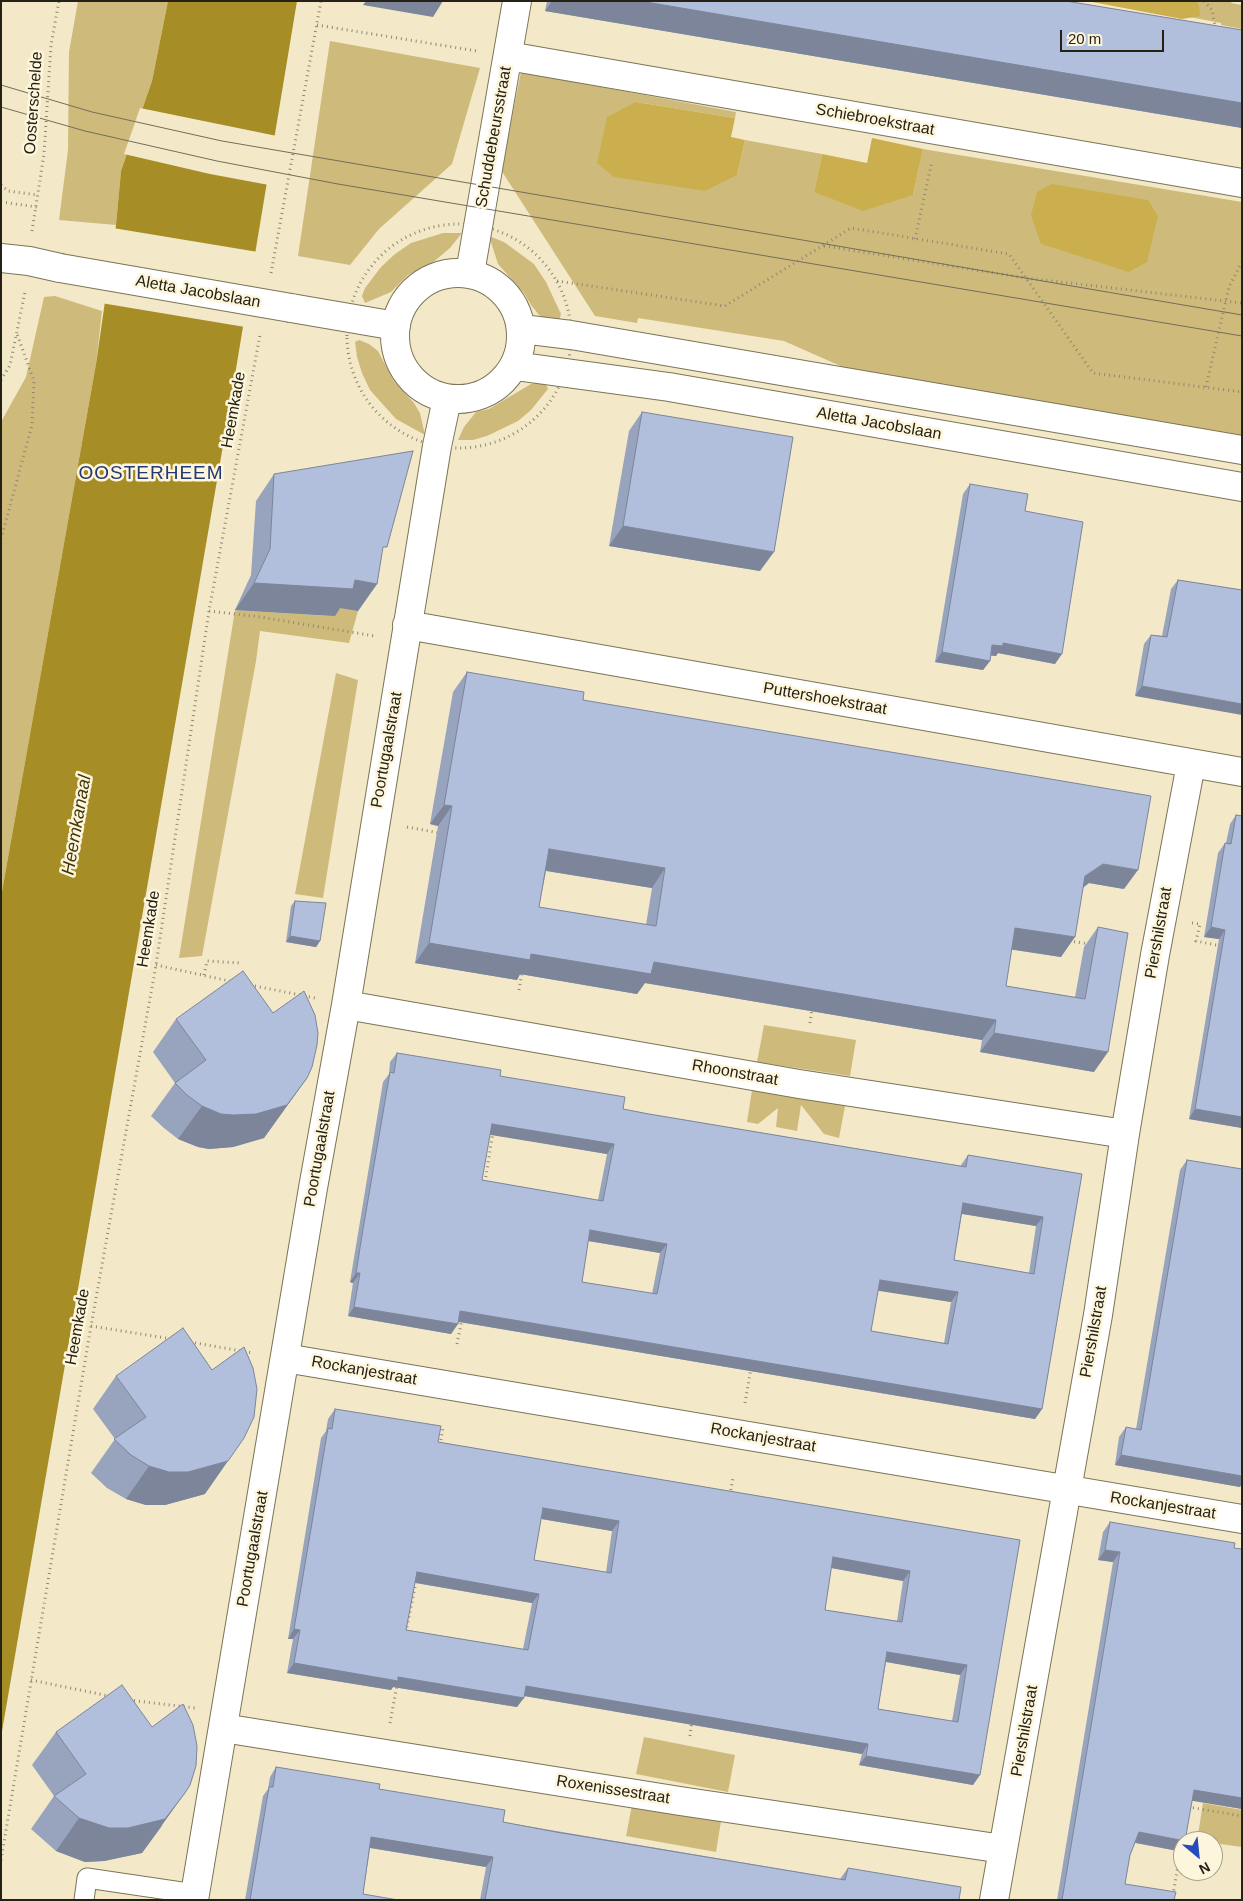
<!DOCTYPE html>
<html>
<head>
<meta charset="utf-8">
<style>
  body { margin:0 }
  #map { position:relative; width:1243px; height:1901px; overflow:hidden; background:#f3e9c8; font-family:Arial,sans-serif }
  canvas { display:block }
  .frame { position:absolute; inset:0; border:2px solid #252115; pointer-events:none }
  .north { position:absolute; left:1173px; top:1831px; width:50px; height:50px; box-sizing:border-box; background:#fef6dc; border:1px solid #a7a18c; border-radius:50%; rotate:152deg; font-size:14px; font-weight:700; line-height:20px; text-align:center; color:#252115 }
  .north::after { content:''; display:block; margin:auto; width:18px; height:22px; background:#264bba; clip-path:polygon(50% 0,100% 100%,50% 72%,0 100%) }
  .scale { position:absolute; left:1060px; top:30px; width:104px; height:22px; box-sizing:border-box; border:2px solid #252115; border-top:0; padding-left:6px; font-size:15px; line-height:18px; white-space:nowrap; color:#252115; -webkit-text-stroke:4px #fef6dc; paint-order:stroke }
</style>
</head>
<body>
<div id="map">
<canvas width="1243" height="1901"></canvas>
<div class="frame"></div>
<div class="north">N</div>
<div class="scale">20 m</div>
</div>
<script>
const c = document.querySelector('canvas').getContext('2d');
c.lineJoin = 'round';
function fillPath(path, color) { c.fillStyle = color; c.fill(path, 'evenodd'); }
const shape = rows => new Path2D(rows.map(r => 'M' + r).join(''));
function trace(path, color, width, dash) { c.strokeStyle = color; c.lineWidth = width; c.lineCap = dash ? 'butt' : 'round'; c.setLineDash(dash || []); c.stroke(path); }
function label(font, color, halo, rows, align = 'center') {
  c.font = font + ' Arial,sans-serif'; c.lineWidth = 5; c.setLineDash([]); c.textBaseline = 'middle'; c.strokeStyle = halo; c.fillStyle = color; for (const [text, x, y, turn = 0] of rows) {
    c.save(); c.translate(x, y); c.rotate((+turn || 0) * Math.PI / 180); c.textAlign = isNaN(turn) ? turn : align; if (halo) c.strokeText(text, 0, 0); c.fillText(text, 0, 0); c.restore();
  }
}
fillPath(shape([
  [78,1,168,1,152,81,121,171,116,225,59,220,68,150,69,52],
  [1105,1,1232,1,1231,3,1242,5,1242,29,1221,25,1221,23],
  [330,41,480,68,452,164,379,229,350,265,298,256],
  [521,72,736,112,735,118,636,102,737,175,745,140,822,154,814,192,913,195,923,149,1242,202,1242,437,845,368,784,341,638,318,637,323,595,316,501,170],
  [443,233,462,233,450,248,431,264,408,275,391,292,365,303,362,296,365,288,381,267,395,254,411,243],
  [489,236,504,242,534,264,546,282,561,314,559,321,552,324,539,315,531,305,524,293,498,264],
  [55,296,102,311,96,364,1,897,1,422,26,377,44,297],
  [359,340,369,344,378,351,393,380,414,403,420,413,425,435,396,419,370,390,362,373,357,357,355,342],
  [545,382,548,389,531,410,518,421,487,436,473,440,458,440,464,427,476,412,489,409,531,384],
  [336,607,358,611,349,643,260,631,256,661,202,956,179,958,235,610,334,616],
  [336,673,358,680,323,898,295,894],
  [764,1025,856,1040,850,1076,757,1062],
  [753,1084,846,1101,839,1138,824,1134,801,1105,797,1131,776,1127,778,1108,758,1124,747,1122],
  [644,1737,735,1755,728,1792,636,1774],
  [633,1800,722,1815,716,1852,626,1836],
  [1203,1803,1242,1810,1242,1847,1213,1843,1213,1841,1197,1841]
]), '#cebb7b');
fillPath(shape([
  [1087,1,1196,1,1199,6,1200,16,1182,19],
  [636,102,735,118,731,137,745,140,737,175,705,191,614,177,597,163,607,117],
  [872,138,923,149,913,195,863,211,814,192,822,154,867,163],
  [1052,184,1148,200,1158,216,1147,262,1129,272,1041,244,1031,215,1037,192]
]), '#cbaf4e');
fillPath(shape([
  [168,1,297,1,231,399,1,1737,1,897,96,364,116,225,121,171,152,81]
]), '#a78d25');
fillPath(shape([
  [140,108,277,136,269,185,210,174,124,154],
  [113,228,258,252,245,327,101,303]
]), '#f3e9c8');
const service = shape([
  [84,1900,87,1878,195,1894]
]);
const minor = shape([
  [508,56,1242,183],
  [470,273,517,1],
  [407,625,1242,772],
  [346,1005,799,1084,1125,1134],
  [285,1358,1242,1519],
  [223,1728,680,1801,1003,1849],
  [194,1900,313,1188,346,1005,437,446,447,399],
  [994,1900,1098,1315,1125,1134,1155,955,1191,764]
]);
const tertiary = shape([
  [1,258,29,261,60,268],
  '395 336a63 63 0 1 1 126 0a63 63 0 1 1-126 0Z',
  [291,308,396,326],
  [522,329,571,335,1242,450],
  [515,366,669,387,1242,487]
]);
trace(service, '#7c7456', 21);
trace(minor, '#7c7456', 30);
trace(tertiary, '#7c7456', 30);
trace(shape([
  [1204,1,1212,10,1216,30],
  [317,25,477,51],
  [1,185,8,191,38,195],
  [1,202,37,207],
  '347 336a112 112 0 1 1 224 0a112 112 0 1 1-224 0Z',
  [32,231,44,154,51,45,59,1],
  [915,239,932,161],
  [824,246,1026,278,1242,303],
  [271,273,321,1],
  [557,281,725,306,851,228,1009,254,1093,373,1242,392],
  [1,380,10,365,25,292],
  [1206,387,1229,287,1242,262],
  [1,539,32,425,34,381,17,334],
  [209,611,260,617,375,636],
  [407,827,440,833],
  [1192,923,1200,924,1196,941,1221,946],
  [1069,941,1090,944],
  [156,965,234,982],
  [204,975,207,961,242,963],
  [250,985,315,998],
  [519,990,522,972],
  [810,1023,812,1008],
  [485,1182,493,1132],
  [91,1326,172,1339],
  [190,1342,253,1353],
  [457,1344,462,1319],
  [745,1403,751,1368],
  [440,1445,443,1428],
  [730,1495,733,1478],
  [406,1632,415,1587],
  [31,1680,109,1696],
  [129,1700,195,1708],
  [390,1723,397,1685],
  [690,1736,692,1720],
  [1188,1807,1242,1816],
  [1,1860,91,1326,156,965,209,611,260,335],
  [1172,1900,1182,1843]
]), '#8f8871', 3, [1, 4]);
trace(service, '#fff', 19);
trace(minor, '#fff', 28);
trace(tertiary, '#fff', 28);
trace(shape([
  [1,85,92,112,222,141,1242,315],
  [1,107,85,131,217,161,338,184,1242,336]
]), '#736d59', 1);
const tertiaryBridge = shape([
  [60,268,291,308]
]);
trace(tertiaryBridge, '#7c7456', 30, []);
trace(tertiaryBridge, '#fff', 28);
fillPath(shape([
  [547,1,1066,1,1241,30,1242,26,1242,128,545,11],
  [642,412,760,571,609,546,629,431],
  [274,474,382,553,377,584,358,611,340,608,335,616,235,610,251,575,256,501],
  [970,484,1025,511,1055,664,998,653,996,656,990,655,990,661,983,670,935,662,963,494],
  [1178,580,1242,590,1135,696,1144,644,1151,635,1162,636,1171,589],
  [467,672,583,700,1124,889,1089,883,1083,888,1061,957,1011,949,1006,986,1075,997,1084,947,1098,927,1094,1072,980,1052,982,1040,645,983,637,994,520,974,517,980,415,963,438,826,430,824,453,692],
  [546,871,652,888,646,925,539,907],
  [1236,815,1242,816,1242,1128,1189,1119,1219,939,1204,937,1218,853,1225,843,1226,843,1230,824],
  [295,901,320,941,316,947,286,942,291,906],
  [176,1019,307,1078,264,1138,233,1147,209,1149,198,1147,178,1139,164,1128,151,1116,175,1083,153,1052],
  [397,1053,500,1076,623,1109,649,1114,961,1166,961,1165,968,1155,1082,1174,1042,1409,1035,1419,459,1322,451,1334,348,1316,353,1283,350,1282,383,1082,389,1074,390,1062],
  [490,1134,607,1154,598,1200,482,1180],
  [962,1214,1036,1226,1029,1273,954,1260],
  [588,1241,660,1253,652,1294,582,1282],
  [878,1290,951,1302,944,1343,871,1331],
  [1187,1160,1240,1487,1115,1465,1119,1437,1126,1427,1136,1429,1180,1170],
  [116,1376,205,1494,165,1505,146,1505,126,1499,107,1488,91,1473,115,1439,93,1409],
  [335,1409,438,1442,1020,1540,973,1785,859,1765,862,1754,524,1696,517,1707,393,1687,391,1690,287,1673,293,1639,288,1639,321,1438,326,1431,328,1419],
  [541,1519,612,1531,606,1572,534,1560],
  [831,1568,903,1581,897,1621,825,1610],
  [415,1583,532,1603,523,1649,406,1630],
  [886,1662,960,1675,952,1721,878,1709],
  [1110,1522,1234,1548,1242,1809,1192,1800,1178,1851,1135,1843,1130,1855,1125,1884,1174,1900,1057,1900,1113,1562,1098,1560,1103,1532],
  [152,1727,162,1826,142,1853,104,1861,85,1862,56,1851,31,1829,54,1796,32,1765,56,1732],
  [276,1767,379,1789,503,1822,840,1879,848,1868,959,1900,480,1900,486,1867,370,1848,363,1894,398,1900,245,1900,263,1796,268,1789,270,1777]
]), '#98a3bd');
fillPath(shape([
  [366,1,443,1,433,17,363,5],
  [552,1,640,1,1242,103,1242,128,545,11],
  [623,526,774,552,760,571,609,546],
  [355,580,377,584,358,611,340,608,335,616,235,610,254,583],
  [1003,643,1062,654,1055,664,998,653,996,656,985,655,992,645],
  [942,652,990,661,983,670,935,662],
  [1142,686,1242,704,1242,715,1135,696],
  [444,805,452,806,438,826,430,824],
  [549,849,665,868,652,888,535,869],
  [1103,864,1138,870,1124,889,1089,883,1071,896,1085,876],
  [1211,927,1225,930,1219,939,1204,937],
  [1015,928,1075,937,1061,957,1001,948],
  [290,936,320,941,316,947,286,942],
  [429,943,654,962,996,1020,982,1040,645,983,637,994,520,974,517,980,415,963],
  [994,1033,1108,1052,1094,1072,980,1052],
  [307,1078,264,1138,233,1147,209,1149,198,1147,178,1139,202,1106],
  [1195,1109,1242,1117,1242,1128,1189,1119],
  [492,1124,614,1144,607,1154,485,1134],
  [963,1203,1043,1217,1036,1226,957,1213],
  [590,1230,667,1244,660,1253,583,1240],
  [356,1273,360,1273,353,1283,350,1282],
  [880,1280,958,1292,951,1302,873,1290],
  [354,1307,458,1324,451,1334,348,1316],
  [460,1311,1042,1409,1035,1419,454,1321],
  [1121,1455,1242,1476,1242,1484,1240,1487,1115,1465],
  [228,1461,205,1494,165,1505,146,1505,126,1499,149,1466],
  [543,1508,619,1521,612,1531,536,1518],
  [1105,1550,1120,1552,1113,1562,1098,1560],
  [833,1557,910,1571,903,1581,826,1567],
  [417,1572,539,1594,532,1603,411,1582],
  [294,1629,300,1630,293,1639,288,1639],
  [887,1652,967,1665,960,1675,881,1661],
  [294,1663,398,1677,524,1698,517,1707,393,1687,391,1690,287,1673],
  [526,1686,786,1729,868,1744,862,1754,519,1695],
  [866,1756,980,1775,973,1785,859,1765],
  [1194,1790,1242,1798,1242,1809,1187,1800],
  [185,1793,142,1853,104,1861,85,1862,56,1851,79,1818],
  [1139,1832,1185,1841,1183,1841,1183,1843,1178,1851,1132,1842],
  [371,1837,493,1857,486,1867,365,1847]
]), '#7c859a');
const building = shape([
  [640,1,1066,1,1242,30,1242,103,640,1],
  [642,412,793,437,774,552,623,526,642,412],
  [413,451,387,547,383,547,377,584,355,580,353,589,254,583,270,549,274,474,413,451],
  [970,484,1028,494,1025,511,1083,522,1062,654,1003,643,1003,646,992,645,990,661,942,652,970,484],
  [1178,580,1242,590,1242,704,1142,686,1151,635,1167,637,1178,580],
  [467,672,584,692,583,700,1151,796,1138,870,1103,864,1085,876,1075,937,1015,928,1006,986,1085,999,1098,927,1128,933,1108,1052,994,1033,996,1020,654,962,651,974,531,954,530,960,429,943,452,806,444,805,467,672],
  [549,849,665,868,656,926,539,907,549,849],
  [1236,815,1242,816,1242,1117,1195,1109,1225,930,1211,927,1225,843,1231,844,1236,815],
  [295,901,326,903,320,941,290,936,295,901],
  [243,971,273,1013,304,991,315,1015,318,1033,317,1045,312,1067,307,1078,287,1105,256,1114,233,1115,221,1114,202,1106,187,1095,175,1083,206,1060,176,1019,243,971],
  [397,1053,501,1070,500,1076,625,1097,623,1109,649,1114,966,1167,968,1155,1082,1174,1042,1409,460,1311,458,1324,354,1307,360,1273,356,1273,363,1229,390,1072,394,1073,397,1053],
  [492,1124,614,1144,603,1201,482,1180,492,1124],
  [963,1203,1043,1217,1034,1274,954,1260,963,1203],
  [590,1230,667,1244,657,1294,582,1282,590,1230],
  [880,1280,958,1292,948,1344,871,1331,880,1280],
  [1187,1160,1242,1169,1242,1476,1121,1455,1126,1427,1141,1430,1187,1160],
  [183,1328,212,1370,244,1347,253,1368,257,1389,254,1417,244,1438,228,1461,188,1472,169,1472,149,1466,131,1455,114,1439,146,1417,116,1376,183,1328],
  [335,1409,441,1426,438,1442,1020,1540,980,1775,866,1756,868,1744,526,1686,524,1698,398,1677,398,1681,294,1663,300,1630,294,1629,328,1428,332,1429,335,1409],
  [543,1508,619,1521,611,1573,534,1560,543,1508],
  [833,1557,910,1571,902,1622,825,1610,833,1557],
  [417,1572,539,1594,528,1650,406,1630,417,1572],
  [887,1652,967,1665,958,1722,878,1709,887,1652],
  [1110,1522,1235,1543,1234,1548,1242,1549,1242,1798,1194,1790,1185,1841,1139,1832,1130,1855,1125,1884,1176,1892,1174,1900,1062,1900,1120,1552,1105,1550,1110,1522],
  [122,1685,152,1727,183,1704,193,1725,197,1746,196,1766,190,1785,185,1793,165,1819,128,1828,109,1828,79,1818,54,1796,86,1774,56,1732,122,1685],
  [276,1767,380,1784,379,1789,505,1810,503,1822,556,1832,845,1880,848,1868,961,1887,959,1900,485,1900,493,1857,371,1837,363,1894,398,1900,250,1900,269,1787,273,1787,276,1767]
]);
fillPath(building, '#b1bedc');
trace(building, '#7c859a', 1);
label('16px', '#252115', '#fef6dc', [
  ["Oosterschelde",34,103,-86],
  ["Schiebroekstraat",875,120,10],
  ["Schuddebeursstraat",494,137,-80],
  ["Aletta Jacobslaan",198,292,10],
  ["Heemkade",234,410,-80],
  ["Aletta Jacobslaan",879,424,10],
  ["Puttershoekstraat",825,699,10],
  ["Poortugaalstraat",387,750,-80],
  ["Heemkade",149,929,-81],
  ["Piershilstraat",1159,933,-80],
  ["Rhoonstraat",735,1073,10],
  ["Poortugaalstraat",320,1149,-80],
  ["Heemkade",78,1327,-80],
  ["Piershilstraat",1094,1332,-80],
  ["Rockanjestraat",364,1371,10],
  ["Rockanjestraat",763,1438,10],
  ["Rockanjestraat",1163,1506,9],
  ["Poortugaalstraat",253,1549,-80],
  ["Piershilstraat",1025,1731,-80],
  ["Roxenissestraat",613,1790,9]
]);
label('italic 18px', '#41360b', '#fef6dc', [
  ["Heemkanaal",77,825,-80]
]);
c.letterSpacing = '1px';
label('19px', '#223870', '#fef6dc', [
  ["OOSTERHEEM",151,474]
]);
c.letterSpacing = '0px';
</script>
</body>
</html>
